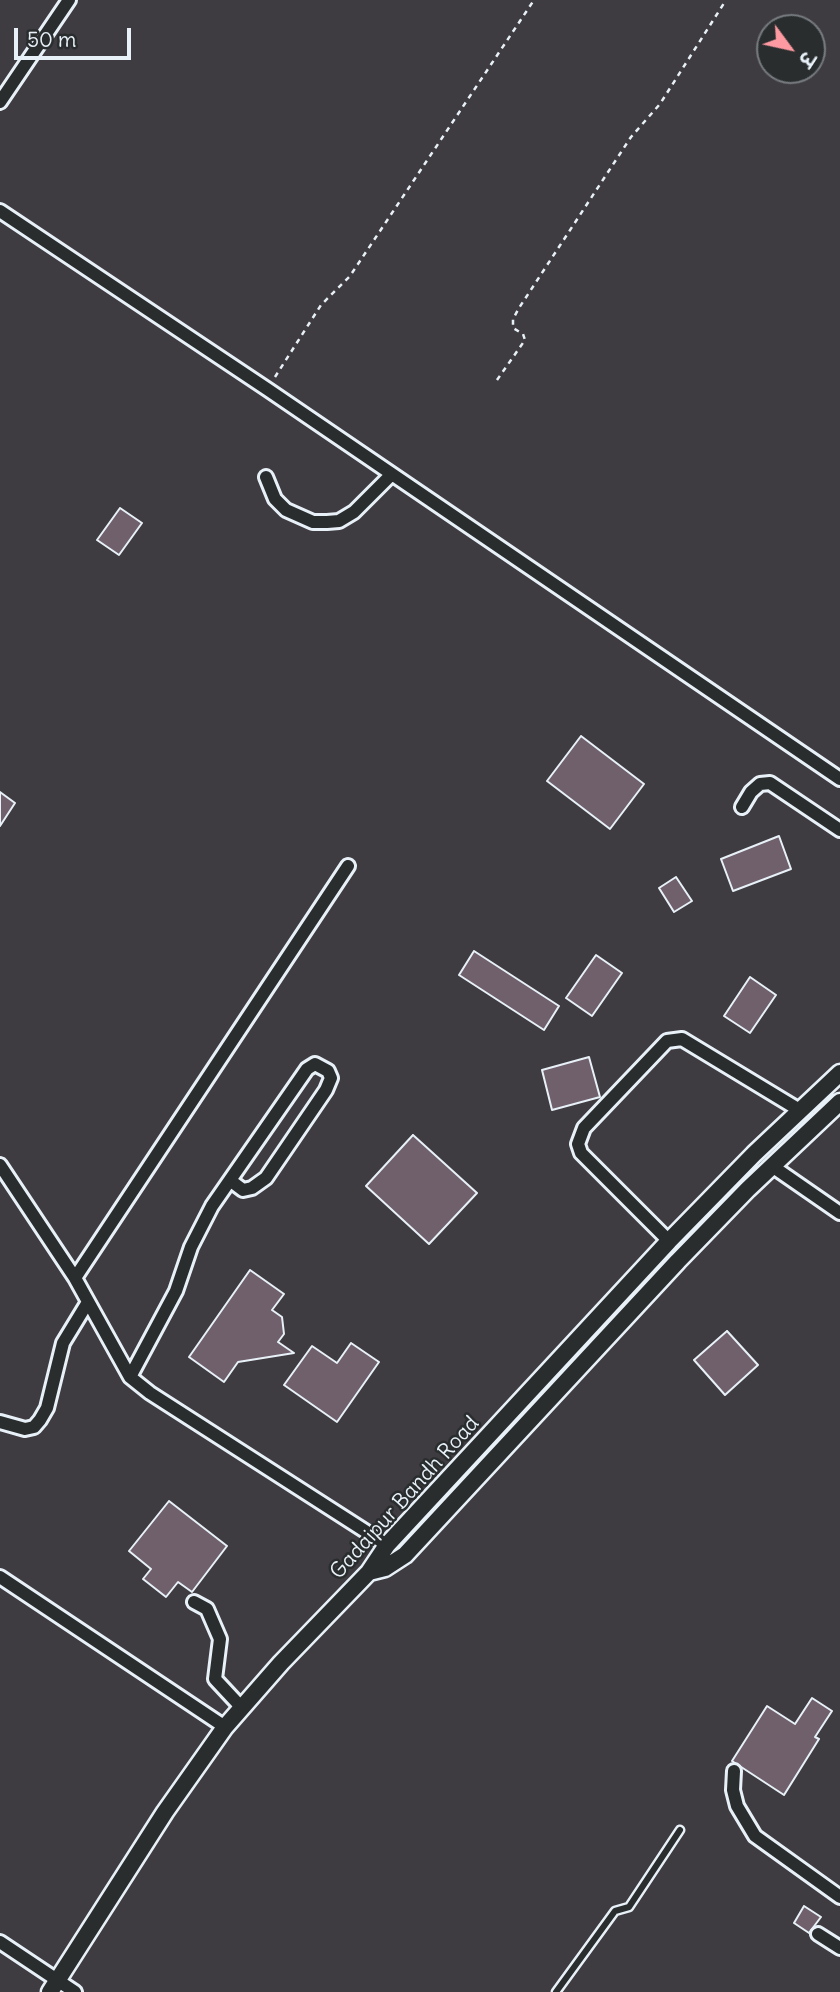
<!DOCTYPE html>
<html>
<head>
<meta charset="utf-8">
<style>
  body { margin:0 }
  #map { position:relative; width:840px; height:1992px; overflow:hidden; background:#3f3c41; font-family:Delius,"Playpen Sans Deva",sans-serif }
  canvas { display:block }
  .north { position:absolute; left:756px; top:14px; width:70px; height:70px; box-sizing:border-box; background:#2a2d2e; border:2px solid #767b7f; border-radius:50%; rotate:123deg; font-size:19px; font-weight:700; line-height:28px; text-align:center; color:#e8f1f8 }
  .north::after { content:''; display:block; margin:auto; width:24px; height:32px; background:#ff9aa2; clip-path:polygon(50% 0,100% 100%,50% 72%,0 100%) }
  .scale { position:absolute; left:14px; top:28px; width:117px; height:32px; box-sizing:border-box; border:4px solid #e8f1f8; border-top:0; padding-left:9px; font-size:21px; line-height:24px; white-space:nowrap; color:#e8f1f8; -webkit-text-stroke:5px #2a2d2e; paint-order:stroke }
</style>
</head>
<body>
<div id="map">
<canvas width="840" height="1992"></canvas>
<div class="north">उ</div>
<div class="scale">50 m</div>
</div>
<script>
const c = document.querySelector('canvas').getContext('2d');
c.lineJoin = 'round';
function fillPath(path, color) { c.fillStyle = color; c.fill(path, 'evenodd'); }
const shape = rows => new Path2D(rows.map(r => 'M' + r).join(''));
function trace(path, color, width, dash) { c.strokeStyle = color; c.lineWidth = width; c.lineCap = dash ? 'butt' : 'round'; c.setLineDash(dash || []); c.stroke(path); }
function label(font, color, halo, rows, align = 'center') {
  c.font = font + ' Delius,sans-serif'; c.lineWidth = 5; c.setLineDash([]); c.textBaseline = 'middle'; c.strokeStyle = halo; c.fillStyle = color; for (const [text, x, y, turn = 0] of rows) {
    c.save(); c.translate(x, y); c.rotate((+turn || 0) * Math.PI / 180); c.textAlign = isNaN(turn) ? turn : align; if (halo) c.strokeText(text, 0, 0); c.fillText(text, 0, 0); c.restore();
  }
}
const building = shape([
  [120,508,142,523,119,555,97,540,120,508],
  [581,736,644,784,610,829,547,781,581,736],
  [0,792,15,803,0,826,0,792],
  [779,836,791,869,733,891,721,859,779,836],
  [676,877,692,901,674,912,659,888,676,877],
  [474,951,559,1006,544,1030,459,975,474,951],
  [596,955,622,973,592,1016,566,998,596,955],
  [750,977,776,995,750,1033,724,1016,750,977],
  [589,1057,600,1097,552,1110,542,1070,589,1057],
  [413,1135,477,1193,429,1244,366,1186,413,1135],
  [250,1270,284,1294,272,1310,282,1317,284,1334,278,1342,294,1353,238,1362,224,1382,189,1357,250,1270],
  [727,1331,758,1365,725,1395,694,1360,727,1331],
  [351,1343,379,1362,337,1422,284,1385,312,1346,337,1363,351,1343],
  [169,1501,227,1546,192,1592,178,1582,166,1597,143,1579,151,1569,129,1551,169,1501],
  [812,1698,832,1711,815,1737,819,1739,784,1795,732,1761,767,1706,795,1724,812,1698],
  [804,1906,821,1917,809,1933,794,1923,804,1906]
]);
fillPath(building, '#6f606c');
trace(building, '#e8f1f8', 2);
const service = shape([
  [556,1992,615,1911,629,1907,680,1830]
]);
const minor = shape([
  [0,102,69,0],
  [0,211,267,389,840,779],
  [266,477,275,499,286,510,313,522,327,522,339,521,354,512,392,474],
  [742,807,751,792,760,784,770,783,840,830],
  [0,1165,75,1278,130,1377,150,1393,387,1545],
  [772,1166,840,1213],
  [669,1241,581,1153,578,1144,584,1128,667,1041,682,1039,801,1111],
  [75,1278,348,866],
  [130,1377,176,1291,191,1247,212,1206,307,1069,315,1064,328,1071,331,1078,326,1090,266,1178,252,1188,243,1190,231,1181],
  [0,1422,25,1429,34,1427,40,1420,47,1408,63,1343,88,1302],
  [0,1577,225,1727],
  [194,1602,207,1609,220,1639,215,1679,242,1708],
  [734,1771,733,1790,737,1806,755,1836,840,1897],
  [818,1934,840,1948],
  [0,1942,75,1992]
]);
const tertiary = shape([
  [369,1572,385,1568,405,1555,678,1261,748,1189,840,1102],
  [50,1992,165,1812,225,1727,281,1663,369,1572,387,1545,669,1241,754,1154,840,1073]
]);
trace(service, '#e8f1f8', 11);
trace(minor, '#e8f1f8', 18);
trace(tertiary, '#e8f1f8', 21);
trace(shape([
  [275,377,321,305,350,276,534,0],
  [497,380,525,340,523,334,513,328,513,319,519,308,631,137,660,104,726,0]
]), '#e8f1f8', 2.5, [5, 5]);
trace(service, '#2a2d2e', 6);
trace(minor, '#2a2d2e', 12);
trace(tertiary, '#2a2d2e', 16);
label('21px', '#e8f1f8', '#2a2d2e', [
  ["Gadaipur Bandh Road",405,1498,-48]
]);
</script>
</body>
</html>
